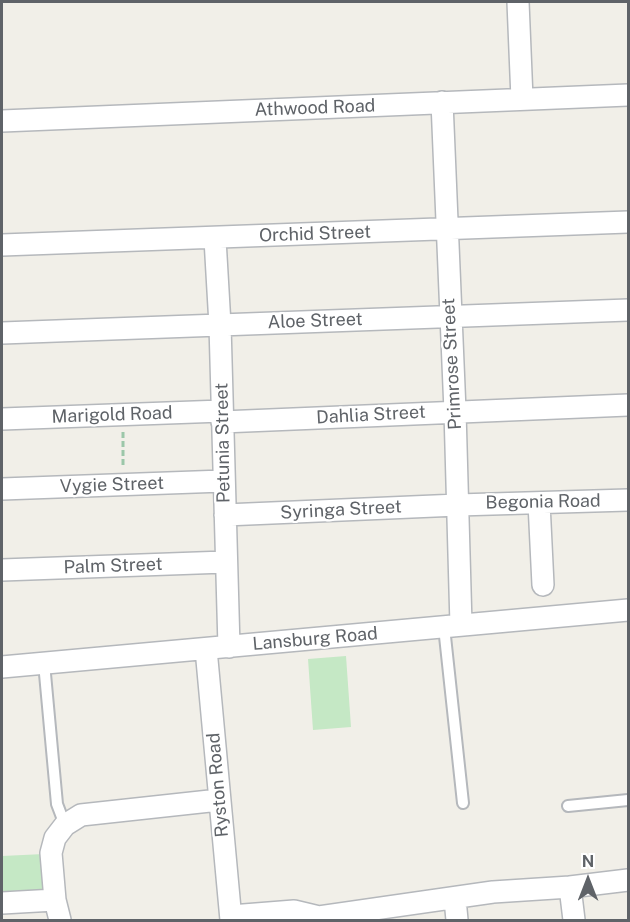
<!DOCTYPE html>
<html>
<head>
<meta charset="utf-8">
<style>
  body { margin:0 }
  #map { position:relative; width:630px; height:922px; overflow:hidden; background:#f1efe8; font-family:"Public Sans",sans-serif }
  canvas { display:block }
  .frame { position:absolute; inset:0; border:3px solid #5f6368; pointer-events:none }
  .north { position:absolute; left:558px; top:850px; width:60px; height:60px; -webkit-text-stroke:4px #fff; paint-order:stroke; rotate:0deg; font-size:16px; font-weight:700; line-height:24px; text-align:center; color:#5f6368 }
  .north::after { content:''; display:block; margin:auto; width:21px; height:27px; background:#5f6368; clip-path:polygon(50% 0,100% 100%,50% 72%,0 100%) }
</style>
</head>
<body>
<div id="map">
<canvas width="630" height="922"></canvas>
<div class="frame"></div>
<div class="north">N</div>
</div>
<script>
const c = document.querySelector('canvas').getContext('2d');
c.lineJoin = 'round';
function fillPath(path, color) { c.fillStyle = color; c.fill(path, 'evenodd'); }
const shape = rows => new Path2D(rows.map(r => 'M' + r).join(''));
function trace(path, color, width, dash) { c.strokeStyle = color; c.lineWidth = width; c.lineCap = dash ? 'butt' : 'round'; c.setLineDash(dash || []); c.stroke(path); }
function label(font, color, halo, rows, align = 'center') {
  c.font = font + ' "Public Sans",sans-serif'; c.lineWidth = 4.5; c.setLineDash([]); c.textBaseline = 'middle'; c.strokeStyle = halo; c.fillStyle = color; for (const [text, x, y, turn = 0] of rows) {
    c.save(); c.translate(x, y); c.rotate((+turn || 0) * Math.PI / 180); c.textAlign = isNaN(turn) ? turn : align; if (halo) c.strokeText(text, 0, 0); c.fillText(text, 0, 0); c.restore();
  }
}
fillPath(shape([
  [346,656,351,727,313,730,308,659],
  [44,854,45,895,2,896,2,856]
]), '#c5e8c5');
const lane = shape([
  [444,627,463,803],
  [44,663,57,804,65,825],
  [568,806,628,800]
]);
const street = shape([
  [518,2,522,99],
  [442,102,455,411,461,625],
  [2,121,628,95],
  [215,239,220,325,229,647],
  [2,245,628,222],
  [2,333,628,310],
  [2,419,222,411],
  [222,422,628,405],
  [2,489,223,481],
  [539,503,543,585],
  [225,515,458,505,628,500],
  [2,570,225,562],
  [206,649,231,920],
  [2,667,628,610],
  [570,887,574,920],
  [455,899,457,920],
  [55,900,51,853,55,838,65,825,81,815,219,800],
  [2,903,55,900,60,920],
  [231,916,294,911,319,917,493,892,570,887,628,880]
]);
trace(lane, '#b5b8bc', 14);
trace(street, '#b5b8bc', 24);
trace(shape([
  [123,432,123,467]
]), '#9cc7a9', 3, [6, 3]);
trace(lane, '#fff', 10);
trace(street, '#fff', 21);
label('18px', '#5f6368', '#fff', [
  ["Athwood Road",315,108,-2],
  ["Orchid Street",315,234,-2],
  ["Aloe Street",315,321,-2],
  ["Primrose Street",452,364,-93],
  ["Marigold Road",112,415,-2],
  ["Dahlia Street",371,415,-3],
  ["Petunia Street",223,443,-91],
  ["Vygie Street",112,485,-2],
  ["Begonia Road",543,502,-1],
  ["Syringa Street",341,510,-3],
  ["Palm Street",113,566,-2],
  ["Lansburg Road",315,639,-5],
  ["Ryston Road",218,785,-95]
]);
</script>
</body>
</html>
